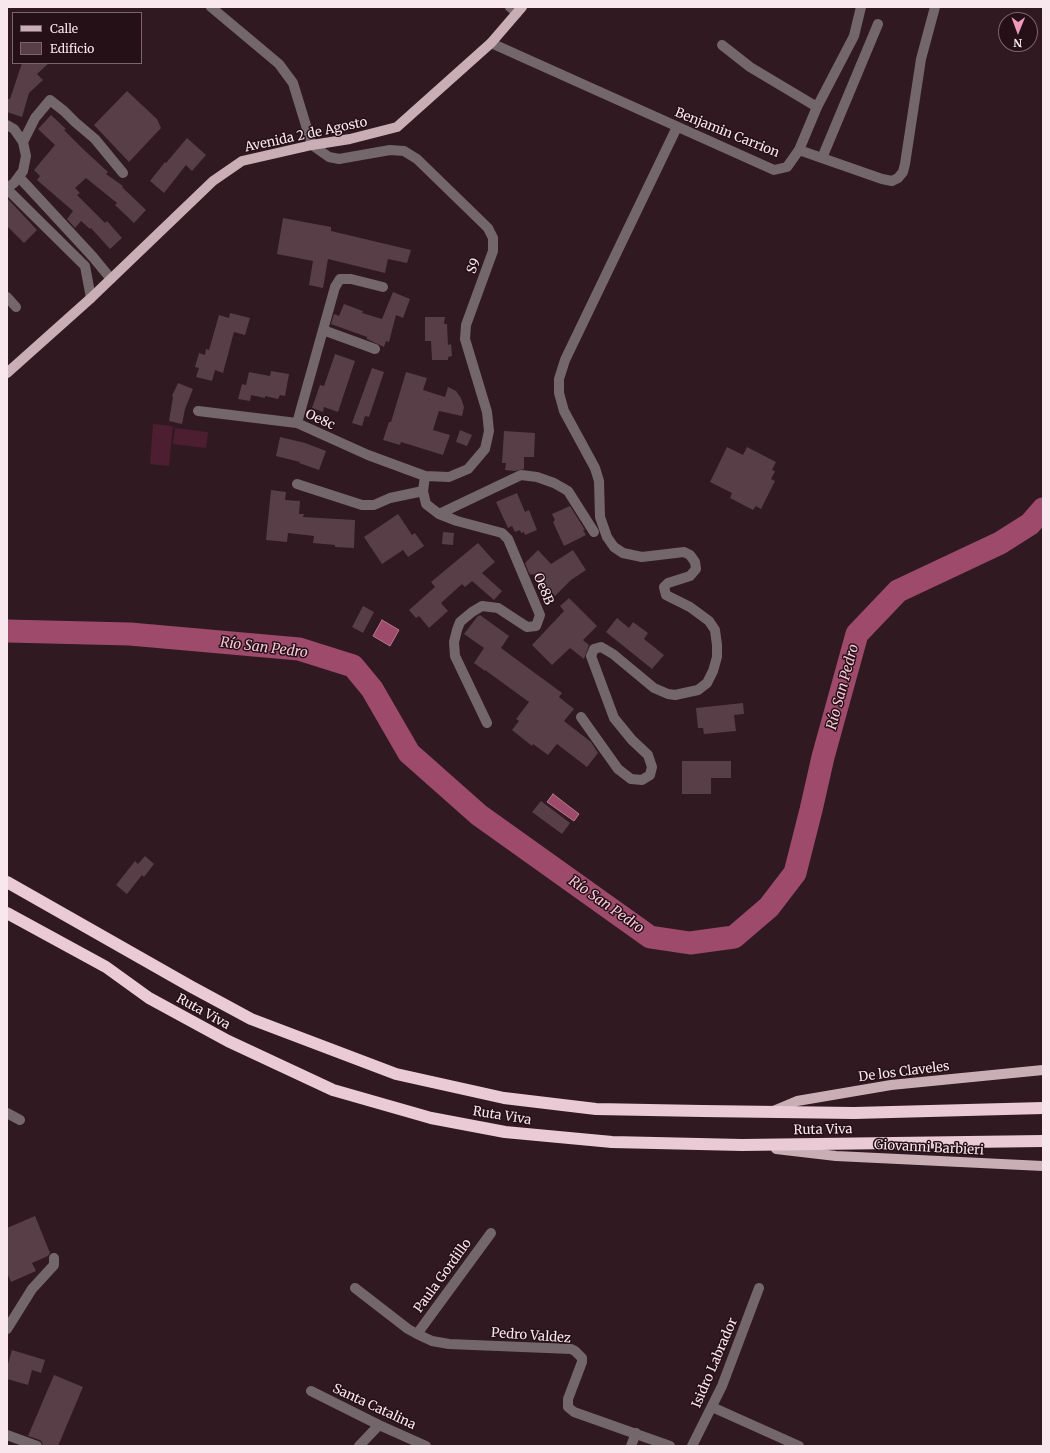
<!DOCTYPE html>
<html>
<head>
<meta charset="utf-8">
<style>
  body { margin:0 }
  #map { position:relative; width:1050px; height:1453px; overflow:hidden; background:#301921; font-family:Merriweather,serif }
  canvas { display:block }
  .frame { position:absolute; inset:0; border:8px solid #f8e7ec; pointer-events:none }
  .legend { position:absolute; left:12px; top:12px; width:130px; height:52px; box-sizing:border-box; background:#261018; border:1px solid #7a666d; margin:0; padding:5px 7px; list-style:none; font-size:12px; color:#f8e7ec }
  .legend li { display:flex; align-items:center; gap:8px; height:20px }
  .legend b { width:20px; border:1px solid #7a666d }
  .north { position:absolute; left:998px; top:12px; width:40px; height:40px; box-sizing:border-box; background:#261018; border:1px solid #7a666d; border-radius:50%; rotate:181deg; font-size:11px; font-weight:700; line-height:16px; text-align:center; color:#f8e7ec }
  .north::after { content:''; display:block; margin:auto; width:14px; height:18px; background:#ef9ab8; clip-path:polygon(50% 0,100% 100%,50% 72%,0 100%) }
</style>
</head>
<body>
<div id="map">
<canvas width="1050" height="1453"></canvas>
<div class="frame"></div>
<ul class="legend">
<li><b style="height:5px;background:#c9aeb6"></b>Calle</li>
<li><b style="height:11px;background:#583e47"></b>Edificio</li>
</ul>
<div class="north">N</div>
</div>
<script>
const c = document.querySelector('canvas').getContext('2d');
c.lineJoin = 'round';
function fillPath(path, color) { c.fillStyle = color; c.fill(path, 'evenodd'); }
const shape = rows => new Path2D(rows.map(r => 'M' + r).join(''));
function trace(path, color, width, dash) { c.strokeStyle = color; c.lineWidth = width; c.lineCap = dash ? 'butt' : 'round'; c.setLineDash(dash || []); c.stroke(path); }
function label(font, color, halo, rows, align = 'center') {
  c.font = font + ' Merriweather,serif'; c.lineWidth = 3; c.setLineDash([]); c.textBaseline = 'middle'; c.strokeStyle = halo; c.fillStyle = color; for (const [text, x, y, turn = 0] of rows) {
    c.save(); c.translate(x, y); c.rotate((+turn || 0) * Math.PI / 180); c.textAlign = isNaN(turn) ? turn : align; if (halo) c.strokeText(text, 0, 0); c.fillText(text, 0, 0); c.restore();
  }
}
fillPath(shape([
  [153,424,173,426,169,466,150,464],
  [175,428,208,432,206,448,173,444]
]), '#4c1e30');
const water = shape([
  [382,620,399,630,390,646,373,636,382,620],
  [553,794,579,814,574,821,547,802,553,794]
]);
fillPath(water, '#9e4a6b');
trace(water, '#b97992', 1);
trace(shape([
  [7,631,130,634,299,649,353,666,372,689,409,753,479,815,650,937,690,943,734,937,769,907,795,873,811,810,823,757,857,634,898,591,1000,543,1030,524,1043,509]
]), '#9e4a6b', 23);
fillPath(shape([
  [22,63,49,63,37,74,43,80,29,93,22,117,7,112,7,99,10,99],
  [127,91,157,119,161,128,129,162,94,125],
  [51,115,66,129,64,130,83,149,108,172,106,174,123,186,122,187,146,210,134,223,115,205,117,203,86,178,75,188,80,193,77,195,105,223,107,221,122,238,110,249,91,228,90,229,81,221,75,228,67,219,73,211,37,180,40,176,34,170,55,145,38,129],
  [187,138,206,155,192,171,186,165,164,193,150,181,165,162,166,163],
  [7,198,37,230,24,243,7,226],
  [283,218,331,227,331,231,411,250,407,263,388,259,385,273,328,259,323,288,309,285,313,261,277,254],
  [393,292,410,299,403,318,396,315,389,342,386,341,384,347,367,339,367,337,331,324,334,314,339,316,344,304,363,311,362,313,382,319],
  [230,313,250,318,245,335,234,332,223,373,215,370,212,381,196,377,199,368,195,367,199,353,205,355,206,349,209,350,219,315,229,318],
  [425,317,445,317,444,324,447,324,448,345,451,344,452,356,448,357,448,360,432,360,431,341,425,341],
  [335,354,355,361,338,412,324,407,323,412,312,408,320,385,324,386],
  [372,368,384,372,369,417,365,416,362,426,352,423],
  [271,371,289,374,285,396,280,395,278,399,265,396,265,398,251,395,250,401,238,399,242,384,246,385,249,372,270,376],
  [406,372,427,378,423,390,445,397,448,387,456,391,461,398,464,407,462,416,439,411,433,430,450,435,443,455,401,442,400,445,383,440,389,422,391,422],
  [178,383,193,389,185,409,182,424,169,421,173,397,172,396],
  [460,430,472,435,467,446,456,442],
  [504,431,535,433,534,457,524,457,524,469,515,471,505,470,506,463,502,463],
  [280,437,305,443,326,451,319,470,299,463,300,462,276,456],
  [727,447,743,455,747,447,776,462,772,470,775,471,771,479,775,481,761,509,756,506,753,510,730,498,732,493,710,482],
  [271,490,286,492,285,500,300,501,299,514,304,514,303,517,355,520,354,548,335,547,335,545,313,543,314,536,288,533,287,542,266,540],
  [517,493,525,512,529,510,537,530,525,535,524,532,521,533,520,530,515,532,512,526,508,528,496,502],
  [570,506,585,530,583,530,586,535,564,546,553,522,555,520,552,514],
  [398,514,412,535,415,533,424,546,408,557,403,550,382,564,364,537],
  [443,532,454,533,453,545,442,544],
  [478,543,495,562,482,573,502,591,494,600,472,581,465,587,462,584,441,603,448,611,429,628,419,616,416,618,409,610,435,587,431,582],
  [538,550,551,564,573,550,586,570,571,580,555,596,533,574,531,575,529,573,525,563],
  [569,598,597,626,583,640,589,645,584,659,570,648,552,665,532,645,564,611,560,606],
  [363,606,374,612,363,633,352,627],
  [480,615,509,636,501,648,562,693,559,697,574,709,564,721,591,742,598,753,587,767,557,744,548,755,533,744,532,746,512,730,519,721,516,719,529,702,485,670,485,671,474,663,484,648,464,634,477,617],
  [617,618,629,628,633,622,648,633,644,639,664,655,652,669,606,632],
  [743,703,744,714,734,715,736,731,704,734,703,728,698,728,696,708],
  [682,761,731,761,731,778,711,778,711,794,682,794],
  [541,801,570,823,562,834,532,812],
  [145,856,154,864,144,877,142,875,127,894,116,885,135,861,138,864],
  [35,1216,50,1253,48,1256,32,1263,36,1271,11,1282,7,1273,7,1228],
  [12,1350,45,1360,41,1373,32,1370,28,1385,7,1379,7,1367],
  [54,1375,83,1387,58,1446,43,1446,42,1442,40,1440,28,1436]
]), '#583e47');
trace(shape([
  [510,7,517,13],
  [491,43,774,170,787,167,799,150,817,107,854,36,861,7],
  [722,45,750,67,817,107],
  [7,125,14,129,23,142,26,156,23,171,14,183,7,188],
  [23,142,35,118,50,100,64,111,75,122,95,139,123,173],
  [799,150,882,179,892,181,898,178,903,172,905,164,921,59,935,7],
  [822,158,878,24],
  [19,177,93,257,111,279],
  [7,189,85,266,91,298],
  [7,297,16,307],
  [323,330,375,349],
  [198,411,297,423,368,455,425,476,449,477,468,469,485,449,489,431,487,412,465,339,466,325,493,251,493,238,488,228,417,159,404,151,390,150,339,159,329,157,312,145,293,83,279,64,211,7],
  [297,423,335,287,340,279,351,279,383,287],
  [425,476,423,491,426,504,439,514,457,521,502,533,508,539,540,615,536,626,527,627,498,608,482,606,472,612,460,622,457,630,454,642,455,656,487,723],
  [297,484,362,505,374,505,390,498,423,491],
  [439,514,521,475,537,477,554,483,568,491,594,532],
  [581,717,618,769,631,779,642,780,650,775,652,767,648,755,632,740,614,718,591,656,594,649,601,647,613,654,654,688,668,694,675,695,698,690,707,683,713,671,717,657,717,645,715,630,709,621,690,607,666,595,664,587,668,583,690,576,696,569,695,562,690,555,684,552,642,557,623,553,614,547,607,537,600,517,599,481,595,468,564,411,559,393,559,379,565,360,677,127],
  [7,1113,20,1120],
  [355,1288,408,1329,417,1334,432,1341,449,1344,571,1349,575,1351,582,1358,582,1362,568,1399,568,1407,574,1412,670,1446],
  [7,1329,32,1289,54,1265,54,1258],
  [417,1334,491,1233],
  [311,1391,379,1425,426,1446],
  [712,1407,799,1446],
  [7,1435,37,1446],
  [359,1446,379,1425],
  [631,1446,636,1433],
  [692,1446,722,1386,759,1288]
]), '#74676b', 10);
trace(shape([
  [7,373,91,298,213,181,242,161,312,145,350,139,397,127,491,43,522,7],
  [773,1111,797,1101,891,1085,1043,1070],
  [776,1149,836,1156,1043,1166]
]), '#c9aeb6', 10);
trace(shape([
  [7,882,190,986,251,1019,396,1074,504,1098,596,1109,702,1111,854,1113,1043,1108],
  [7,913,106,967,149,998,228,1041,333,1090,431,1118,505,1132,612,1142,742,1145,1043,1141]
]), '#eacad4', 12);
label('13px', '#f8e7ec', '#261018', [
  ["Benjamin Carrion",727,133,22],
  ["Avenida 2 de Agosto",306,135,-12],
  ["S9",474,266,-70],
  ["Oe8c",320,420,24],
  ["Oe8B",543,589,68],
  ["Ruta Viva",203,1012,29],
  ["De los Claveles",904,1072,-7],
  ["Ruta Viva",502,1116,9],
  ["Ruta Viva",823,1130,-1],
  ["Giovanni Barbieri",929,1148,3],
  ["Paula Gordillo",443,1276,-54],
  ["Pedro Valdez",531,1336,4],
  ["Isidro Labrador",715,1363,-67],
  ["Santa Catalina",374,1407,25]
]);
label('italic 14px', '#f9c9d8', '#261018', [
  ["Río San Pedro",264,648,7],
  ["Río San Pedro",843,687,-75],
  ["Río San Pedro",606,905,35]
]);
</script>
</body>
</html>
